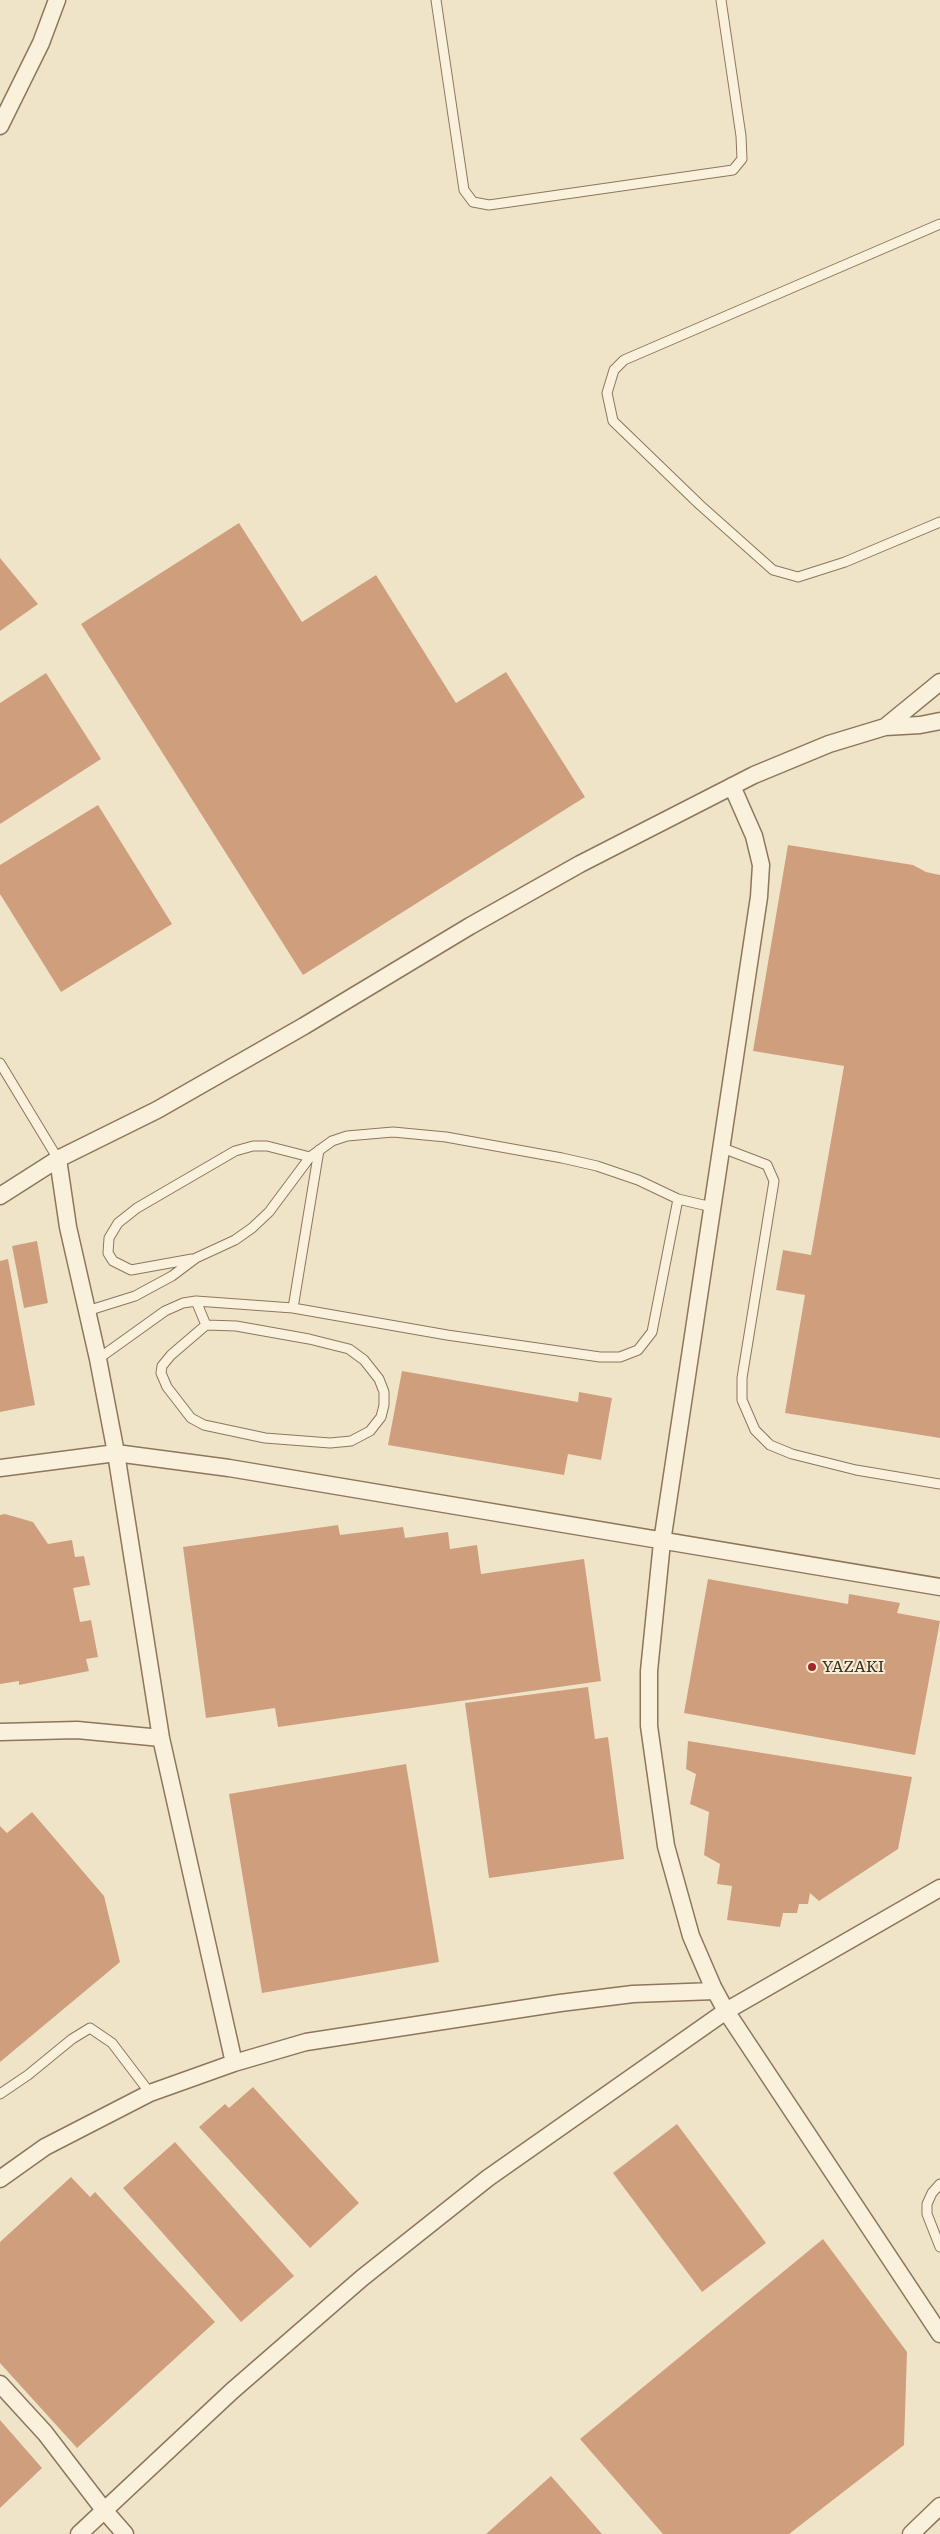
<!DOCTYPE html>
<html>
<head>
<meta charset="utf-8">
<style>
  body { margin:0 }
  canvas { display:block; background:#f0e4c8 }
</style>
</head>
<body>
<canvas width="940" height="2534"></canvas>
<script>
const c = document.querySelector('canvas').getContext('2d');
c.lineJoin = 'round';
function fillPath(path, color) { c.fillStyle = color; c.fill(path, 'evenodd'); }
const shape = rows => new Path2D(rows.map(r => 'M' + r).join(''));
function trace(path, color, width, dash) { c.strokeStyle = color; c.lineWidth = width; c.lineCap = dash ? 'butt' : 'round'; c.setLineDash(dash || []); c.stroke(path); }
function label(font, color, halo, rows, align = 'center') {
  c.font = font + ' Literata,serif'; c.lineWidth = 4; c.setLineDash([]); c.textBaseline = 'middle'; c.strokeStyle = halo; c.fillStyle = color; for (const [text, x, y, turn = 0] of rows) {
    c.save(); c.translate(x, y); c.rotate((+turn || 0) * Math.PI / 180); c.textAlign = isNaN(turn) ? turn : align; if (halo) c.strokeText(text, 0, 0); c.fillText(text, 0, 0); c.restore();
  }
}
fillPath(shape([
  [239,523,302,622,376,575,456,703,506,672,585,797,303,975,81,624],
  [0,558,38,604,0,631],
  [46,673,101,759,0,824,0,703],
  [98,805,172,924,61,992,0,894,0,865],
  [788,845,913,865,926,872,940,875,940,1438,785,1413,805,1295,776,1290,783,1250,811,1255,844,1066,753,1051],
  [37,1241,48,1303,24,1308,12,1246],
  [8,1259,35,1405,0,1412,0,1261],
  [402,1371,578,1402,579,1392,612,1398,601,1460,568,1454,564,1475,388,1445],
  [5,1514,33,1522,48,1544,72,1540,75,1557,84,1556,90,1585,73,1588,80,1622,91,1620,98,1657,86,1659,89,1671,19,1685,19,1681,0,1684,0,1515],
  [338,1525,340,1535,403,1527,405,1538,448,1532,450,1549,477,1545,481,1574,584,1559,601,1681,278,1727,275,1708,206,1718,183,1547],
  [708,1579,848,1604,849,1594,900,1603,897,1613,940,1621,915,1755,684,1713],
  [588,1687,595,1739,608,1737,624,1859,489,1878,465,1703],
  [688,1741,912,1777,898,1849,819,1901,810,1893,808,1904,799,1904,797,1913,783,1913,780,1927,727,1920,732,1886,717,1884,720,1864,704,1855,709,1812,690,1804,696,1774,686,1769],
  [406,1764,439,1962,262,1993,229,1794],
  [32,1812,104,1896,120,1962,0,2062,0,1826,7,1833],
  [253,2087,359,2203,310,2248,199,2127,225,2104,229,2108],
  [677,2124,766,2243,702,2292,613,2173],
  [175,2142,294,2276,241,2322,123,2188],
  [71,2177,90,2197,95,2192,215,2322,77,2448,0,2363,0,2242],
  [823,2239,907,2352,904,2445,789,2534,663,2534,580,2439],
  [0,2420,42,2468,0,2508],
  [551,2476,602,2534,486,2534]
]), '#cf9f7d');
const lane = shape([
  [436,0,464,190,473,202,489,205,733,170,742,159,741,136,721,0],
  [940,224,624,360,614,370,607,393,613,421,700,505,773,570,798,577,845,562,940,522],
  [0,1063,58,1159],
  [720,1147,767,1165,774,1181,742,1378,742,1400,755,1430,770,1445,792,1454,856,1470,940,1484],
  [192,1259,131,1270,113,1261,108,1253,109,1238,118,1223,137,1208,235,1151,253,1146,267,1146,310,1157],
  [196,1301,206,1325,171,1355,162,1366,161,1373,167,1387,191,1418,204,1425,265,1438,330,1443,351,1441,370,1431,381,1417,384,1405,384,1392,379,1379,364,1360,349,1349,309,1339,236,1326,206,1325],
  [293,1308,319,1150],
  [87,1311,135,1296,172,1276,196,1258,235,1240,252,1228,269,1212,310,1157,332,1141,347,1136,393,1132,446,1137,562,1158,597,1166,638,1180,678,1199],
  [98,1359,165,1311,183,1303,196,1301,293,1308,447,1335,600,1357,620,1357,638,1350,652,1332,678,1199,712,1207],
  [0,2094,28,2075,72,2039,90,2028,112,2043,150,2093],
  [940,2184,932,2193,927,2204,927,2214,940,2247]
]);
const street = shape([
  [0,126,41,43,57,0],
  [885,727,940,682],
  [732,786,754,836,761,865,759,897,662,1542,649,1671,649,1726,666,1846,691,1936,713,1987,726,2011,940,2334],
  [58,1159,68,1227,98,1359,116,1453,161,1738,234,2063],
  [0,1196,58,1159,157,1110,304,1026,470,926,580,864,754,775,829,744,885,727,920,725,940,721],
  [0,1468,116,1453,229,1468,940,1587],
  [0,1732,77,1730,161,1738],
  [0,2179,45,2147,150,2093,234,2063,306,2042,560,2003,633,1994,715,1991],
  [0,2384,45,2433,104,2510,125,2534],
  [79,2534,232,2391,362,2278,488,2178,726,2011,940,1888],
  [911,2534,940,2506]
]);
trace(lane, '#8d765c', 11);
trace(street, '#8d765c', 19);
trace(lane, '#faf1dc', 9);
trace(street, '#faf1dc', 16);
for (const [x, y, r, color] of [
  [812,1667,5,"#9e2a2b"]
]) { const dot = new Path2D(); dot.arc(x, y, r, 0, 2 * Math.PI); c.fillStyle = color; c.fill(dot); trace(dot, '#f7eed8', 2); }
label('16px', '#3d2e20', '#f7eed8', [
  ["YAZAKI",822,1667]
], 'left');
</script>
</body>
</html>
